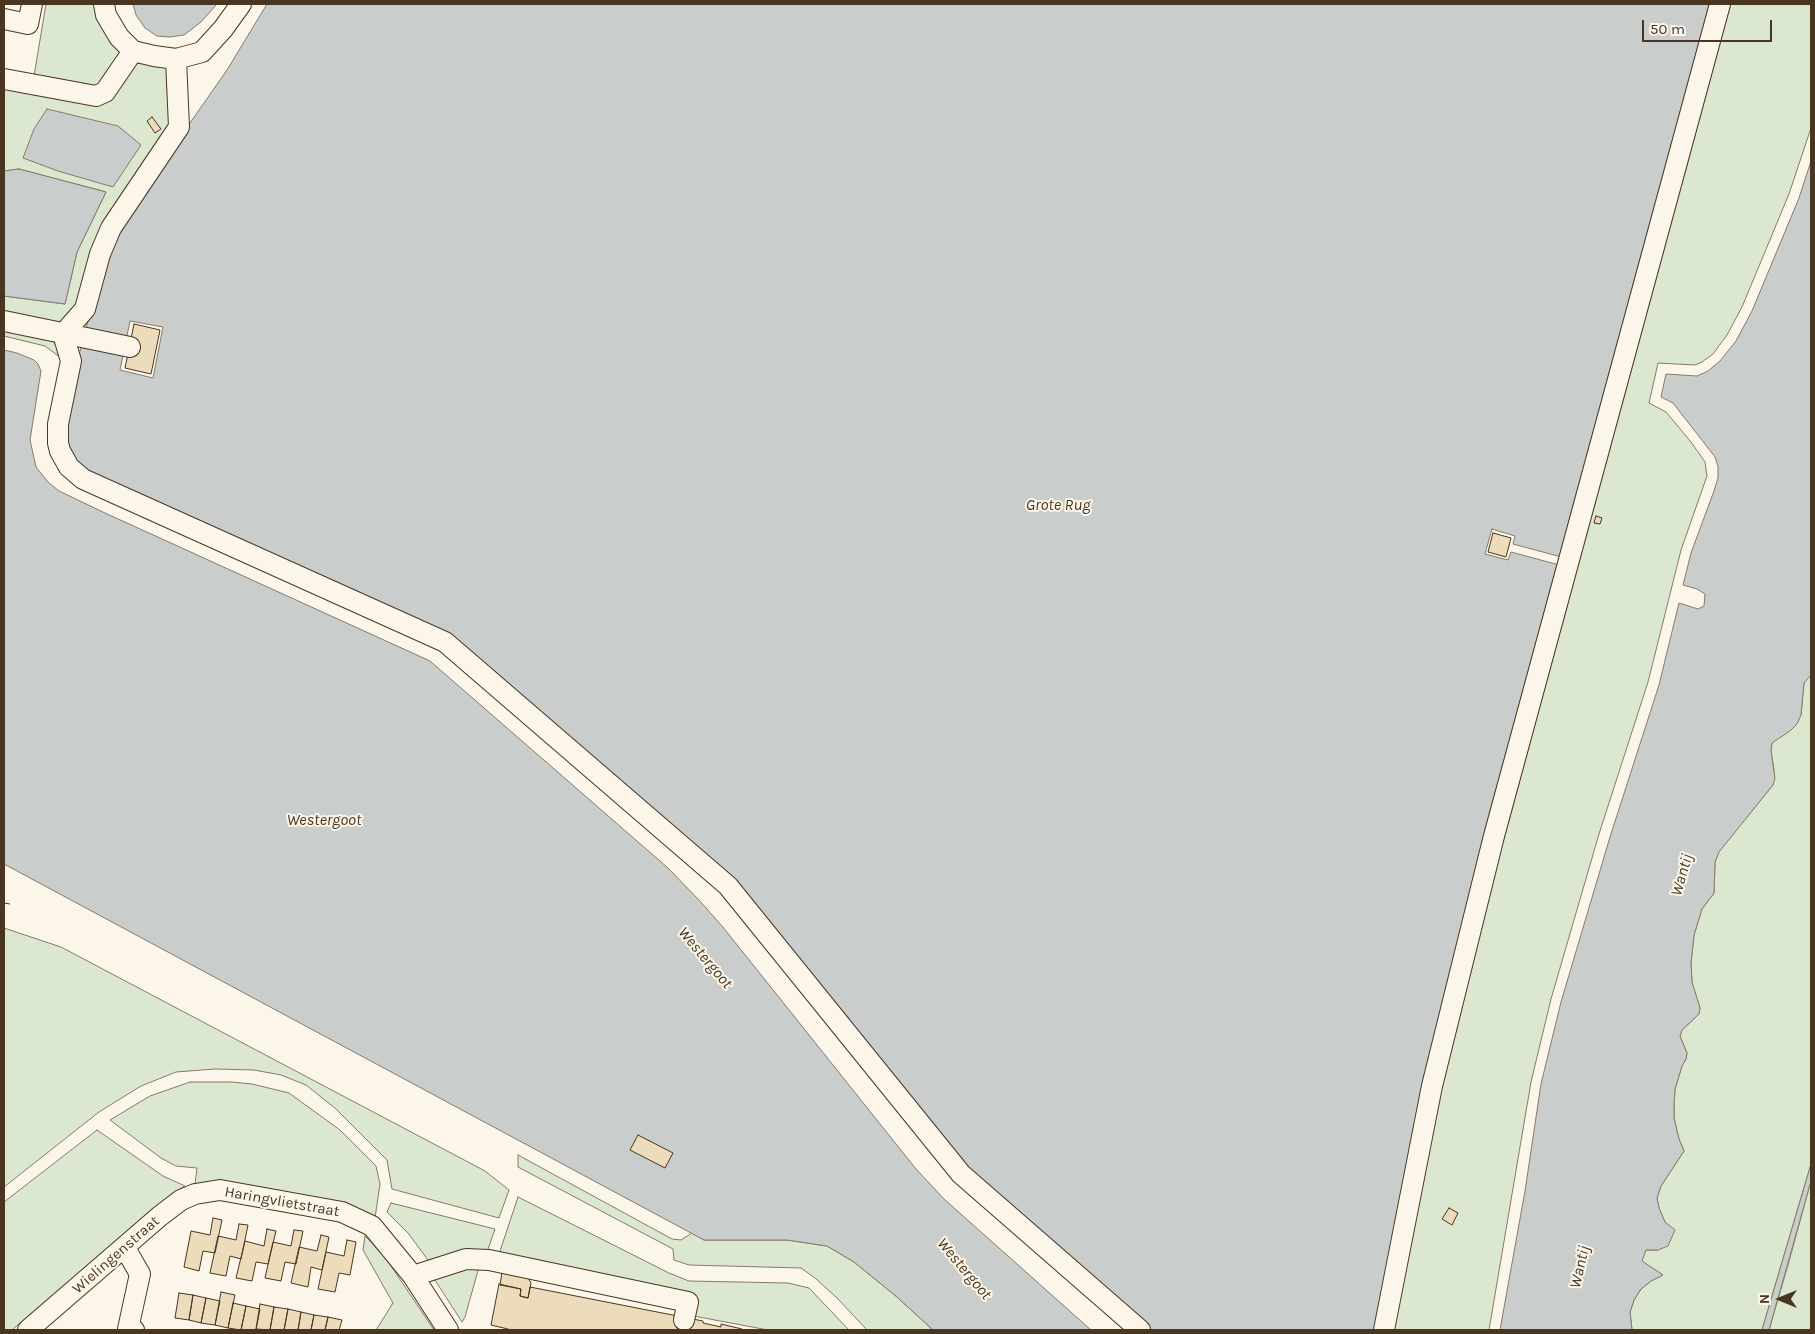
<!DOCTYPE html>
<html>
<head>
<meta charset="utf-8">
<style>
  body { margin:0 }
  #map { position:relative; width:1815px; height:1334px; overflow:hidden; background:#fbf6e9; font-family:Karla,sans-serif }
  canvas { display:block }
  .frame { position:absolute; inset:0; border:5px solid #4a3520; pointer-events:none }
  .north { position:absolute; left:1755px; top:1274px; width:50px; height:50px; -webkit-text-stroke:4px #fbf6e9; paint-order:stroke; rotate:270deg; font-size:14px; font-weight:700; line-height:20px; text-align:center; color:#4a3520 }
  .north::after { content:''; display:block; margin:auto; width:18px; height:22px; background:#4a3520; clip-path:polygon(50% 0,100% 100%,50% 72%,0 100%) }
  .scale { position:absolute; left:1642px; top:20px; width:130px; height:22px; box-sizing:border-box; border:2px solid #4a3520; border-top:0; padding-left:6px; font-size:15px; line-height:18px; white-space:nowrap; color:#4a3520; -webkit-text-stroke:4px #fbf6e9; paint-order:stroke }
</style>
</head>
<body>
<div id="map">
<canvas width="1815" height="1334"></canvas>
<div class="frame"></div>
<div class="north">N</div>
<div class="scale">50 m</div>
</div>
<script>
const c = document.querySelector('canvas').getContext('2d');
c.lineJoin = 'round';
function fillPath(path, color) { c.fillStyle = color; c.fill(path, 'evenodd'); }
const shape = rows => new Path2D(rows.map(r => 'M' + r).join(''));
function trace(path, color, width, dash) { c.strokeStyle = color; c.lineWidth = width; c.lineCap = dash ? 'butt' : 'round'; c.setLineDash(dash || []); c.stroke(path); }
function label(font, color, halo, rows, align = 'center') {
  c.font = font + ' Karla,sans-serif'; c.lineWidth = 4; c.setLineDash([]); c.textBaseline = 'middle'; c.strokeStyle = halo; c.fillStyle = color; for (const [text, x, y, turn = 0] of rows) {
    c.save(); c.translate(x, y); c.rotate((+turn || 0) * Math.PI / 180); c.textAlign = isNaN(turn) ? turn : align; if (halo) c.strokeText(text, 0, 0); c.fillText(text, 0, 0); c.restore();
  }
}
const green = shape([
  [46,4,99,4,120,52,114,72,102,88,34,76,46,4],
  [1724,4,1811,4,1811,128,1789,194,1742,307,1727,335,1713,354,1702,362,1695,365,1658,363,1649,403,1666,412,1691,442,1705,462,1707,476,1681,550,1648,682,1599,834,1551,999,1531,1082,1489,1330,1390,1330,1451,1038,1724,4],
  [132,63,172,64,175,124,70,326,4,313,4,296,65,304,77,252,106,192,19,169,4,171,4,85,104,102,132,63],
  [4,329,52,339,65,361,45,346,4,336,4,329],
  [1811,675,1811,1164,1762,1330,1632,1330,1630,1312,1634,1300,1641,1289,1651,1281,1663,1275,1641,1261,1646,1250,1658,1250,1665,1222,1659,1208,1657,1198,1661,1186,1684,1151,1679,1139,1674,1118,1674,1105,1675,1089,1682,1066,1686,1059,1687,1053,1680,1036,1682,1030,1699,1014,1700,1008,1692,983,1691,963,1694,935,1702,909,1714,893,1715,862,1719,851,1773,785,1774,770,1771,751,1772,743,1801,715,1804,682,1811,675],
  [4,928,61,947,485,1171,509,1190,499,1218,392,1189,387,1160,336,1109,306,1085,281,1075,254,1070,215,1069,176,1072,141,1086,99,1112,4,1187,4,928],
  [190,1082,232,1082,252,1084,289,1093,340,1130,376,1166,380,1184,375,1218,195,1184,197,1168,176,1166,161,1158,110,1120,150,1096,190,1082],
  [97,1130,163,1176,185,1186,174,1192,12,1330,4,1330,4,1202,97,1130],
  [518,1155,672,1239,681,1240,692,1233,704,1240,787,1240,827,1246,854,1262,897,1297,933,1330,867,1330,837,1298,815,1278,801,1268,689,1265,674,1260,673,1249,518,1167,518,1155],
  [1811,1181,1811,1330,1769,1330,1788,1265,1811,1181],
  [518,1197,669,1273,689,1281,788,1283,809,1288,849,1330,768,1330,683,1314,685,1306,498,1257,518,1197],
  [391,1203,495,1229,487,1252,470,1251,428,1260,408,1233,387,1212,391,1203],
  [365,1236,385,1257,434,1330,376,1330,393,1303,363,1250,365,1236],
  [479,1267,465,1317,462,1322,433,1277,439,1273,479,1267]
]);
fillPath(green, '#dce7d0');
trace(green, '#887966', 1);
const water = shape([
  [133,4,217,4,201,22,184,35,170,37,157,36,145,28,136,15,133,4],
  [267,4,1717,4,1565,558,1382,1330,1146,1330,988,1193,752,907,472,654,83,472,69,459,65,408,105,256,134,203,227,70,267,4],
  [47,109,118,126,141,145,113,187,58,171,23,158,34,129,47,109],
  [1811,161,1811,675,1804,683,1801,715,1797,724,1790,731,1772,743,1771,751,1775,779,1773,785,1719,852,1715,862,1714,893,1702,909,1694,935,1691,963,1692,982,1700,1008,1699,1014,1682,1030,1680,1036,1687,1053,1686,1059,1682,1066,1675,1089,1674,1105,1674,1118,1679,1139,1684,1151,1661,1186,1657,1198,1659,1208,1665,1222,1675,1230,1668,1246,1658,1250,1646,1250,1642,1261,1663,1275,1651,1281,1641,1289,1634,1300,1630,1312,1632,1330,1500,1330,1525,1191,1541,1084,1561,1002,1610,837,1659,685,1679,603,1698,609,1704,606,1705,594,1697,589,1683,585,1691,553,1714,491,1718,478,1718,466,1715,457,1673,403,1661,397,1666,374,1697,376,1708,371,1720,361,1736,341,1752,311,1799,198,1811,161],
  [19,169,106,192,77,252,65,304,4,296,4,171,19,169],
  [4,350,17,353,34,360,38,364,41,371,30,440,36,467,48,482,59,491,105,513,430,661,668,868,698,899,722,926,916,1169,944,1199,1091,1330,933,1330,897,1297,854,1262,827,1246,787,1240,704,1240,4,864,4,350],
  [1811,1164,1811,1181,1769,1330,1762,1330,1811,1164]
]);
fillPath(water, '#c9cecd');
trace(water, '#887966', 1);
const pier = shape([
  [130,321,163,327,153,378,120,370,130,321],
  [1492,529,1515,536,1513,544,1565,558,1563,566,1511,552,1508,560,1485,554,1492,529]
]);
fillPath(pier, '#fbf6e9');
trace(pier, '#887966', 1);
const building = shape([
  [152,117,161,129,155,133,147,121,152,117],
  [134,324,160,330,151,374,125,368,134,324],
  [1596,516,1602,518,1600,524,1594,523,1596,516],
  [1493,533,1511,538,1506,557,1488,552,1493,533],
  [638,1135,673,1153,665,1168,630,1150,638,1135],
  [1449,1208,1458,1213,1452,1225,1442,1219,1449,1208],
  [213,1218,222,1220,215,1253,203,1251,199,1271,184,1267,191,1231,210,1235,213,1218],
  [239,1224,248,1225,241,1259,230,1256,226,1276,210,1273,218,1236,236,1240,239,1224],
  [267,1229,276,1231,268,1264,256,1262,252,1281,236,1278,245,1241,264,1246,267,1229],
  [294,1230,303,1231,296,1264,285,1262,281,1281,265,1278,273,1242,291,1246,294,1230],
  [321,1235,329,1237,322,1270,311,1267,308,1287,291,1283,299,1247,317,1251,321,1235],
  [347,1240,356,1242,350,1275,339,1273,335,1292,318,1289,326,1252,344,1256,347,1240],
  [502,1272,527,1276,531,1283,528,1298,520,1296,521,1289,500,1285,502,1272],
  [499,1284,521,1289,520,1296,528,1298,530,1287,703,1321,703,1323,721,1327,721,1324,742,1329,742,1330,512,1330,491,1325,499,1284],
  [221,1292,235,1295,228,1328,215,1325,221,1292],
  [179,1293,193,1295,189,1320,175,1318,179,1293],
  [193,1295,206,1298,201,1323,189,1320,193,1295],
  [206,1298,220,1301,215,1325,201,1323,206,1298],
  [233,1303,246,1306,241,1330,228,1328,233,1303],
  [260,1304,274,1307,270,1330,256,1329,260,1304],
  [246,1306,260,1309,256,1330,241,1330,246,1306],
  [274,1307,288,1309,284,1330,270,1330,274,1307],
  [288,1309,301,1312,298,1330,284,1330,288,1309],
  [301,1312,314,1315,311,1330,298,1330,301,1312],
  [314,1315,328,1317,325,1330,311,1330,314,1315],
  [328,1317,342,1320,339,1330,325,1330,328,1317]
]);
fillPath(building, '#ecdcbc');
trace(building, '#4a3520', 1);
const minor = shape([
  [104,4,106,15,119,37,133,51,154,56,176,59,202,52,223,29,241,4],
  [4,19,28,24,32,4],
  [176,59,179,127,111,228,100,254,85,309,63,334,71,361,58,424,58,443,60,451,69,467,83,479,445,642,728,886,961,1174,1140,1330],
  [4,79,96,96,105,92,133,51],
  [4,321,130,347],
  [125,1248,140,1274,128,1329,134,1330],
  [413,1276,466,1259,489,1260,688,1302,684,1320],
  [28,1330,160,1216,181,1200,195,1194,220,1190,342,1212,372,1226,413,1276,448,1330],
  [1384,1330,1432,1086,1494,836,1720,4]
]);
trace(minor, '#4a3520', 22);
trace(minor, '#fbf6e9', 20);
trace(shape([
  [4,903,10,904]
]), '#4a3520', 1, [6, 2.5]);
label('15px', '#4a3520', '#fbf6e9', [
  ["Haringvlietstraat",282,1202,10],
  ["Wielingenstraat",116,1255,-41]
]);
label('italic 16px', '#4a3520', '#fbf6e9', [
  ["Grote Rug",1058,505],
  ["Westergoot",324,820],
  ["Wantij",1682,875,-74],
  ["Westergoot",705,958,50],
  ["Wantij",1580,1267,-77],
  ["Westergoot",964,1269,50]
]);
</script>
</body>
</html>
